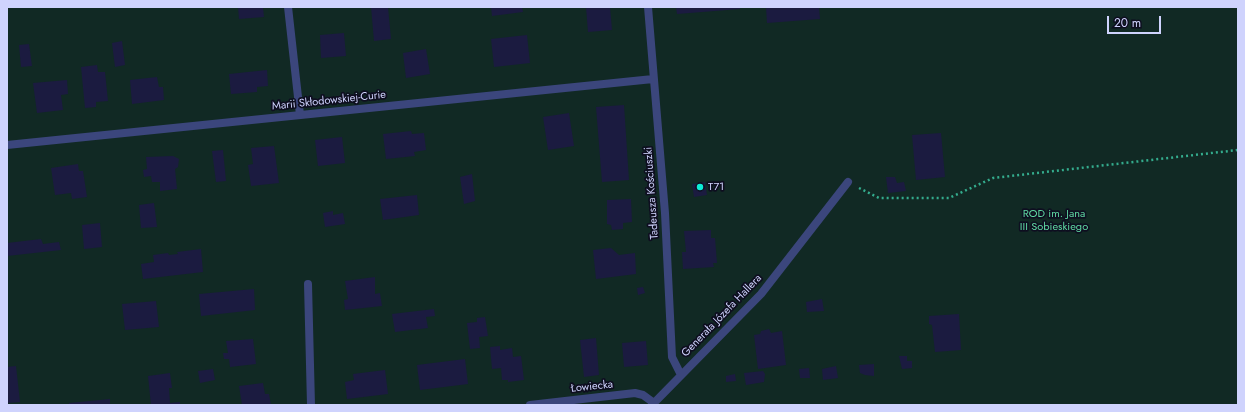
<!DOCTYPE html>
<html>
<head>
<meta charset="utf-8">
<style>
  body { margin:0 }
  #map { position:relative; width:1245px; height:412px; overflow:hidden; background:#0e0e20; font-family:Jost,sans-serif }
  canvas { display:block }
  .frame { position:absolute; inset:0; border:8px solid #cfd3fd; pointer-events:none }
  .scale { position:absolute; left:1107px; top:16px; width:54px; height:18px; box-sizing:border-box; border:2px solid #cfd3fd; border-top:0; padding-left:5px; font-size:12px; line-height:14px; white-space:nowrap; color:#cfd3fd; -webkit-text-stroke:3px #0e0e20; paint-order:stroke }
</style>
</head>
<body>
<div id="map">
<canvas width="1245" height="412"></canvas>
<div class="frame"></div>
<div class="scale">20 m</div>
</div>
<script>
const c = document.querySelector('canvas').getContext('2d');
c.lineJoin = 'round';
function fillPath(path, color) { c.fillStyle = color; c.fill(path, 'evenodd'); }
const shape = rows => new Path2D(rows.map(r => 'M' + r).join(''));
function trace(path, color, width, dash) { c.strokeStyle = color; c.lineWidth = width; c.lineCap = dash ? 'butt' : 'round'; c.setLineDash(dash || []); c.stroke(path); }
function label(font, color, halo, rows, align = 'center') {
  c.font = font + ' Jost,sans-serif'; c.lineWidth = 3.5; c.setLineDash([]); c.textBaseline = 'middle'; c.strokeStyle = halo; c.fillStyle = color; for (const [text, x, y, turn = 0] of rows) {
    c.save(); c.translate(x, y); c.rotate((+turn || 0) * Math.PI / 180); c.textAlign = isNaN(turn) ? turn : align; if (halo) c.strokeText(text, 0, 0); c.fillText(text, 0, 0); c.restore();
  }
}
fillPath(shape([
  [7,7,1238,7,1238,405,7,405]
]), '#112924');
fillPath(shape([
  [238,7,263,7,264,17,239,19],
  [371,7,388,7,391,39,374,41],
  [491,7,522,7,523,12,492,16],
  [586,7,610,7,612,30,588,32],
  [676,7,740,7,740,9,677,14],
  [766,7,819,7,820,19,767,23],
  [344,33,346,56,321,58,320,35],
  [527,35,530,63,494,67,491,39],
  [122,41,125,65,115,67,112,43],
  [29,44,32,66,21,67,19,45],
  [426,49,430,74,406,78,403,53],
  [97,65,98,72,105,72,108,101,96,102,96,107,85,108,81,67],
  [267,70,268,86,257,87,257,92,231,94,229,74],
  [157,77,159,87,163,87,164,100,132,104,130,80],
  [67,80,68,94,61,95,63,110,37,113,33,83],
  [624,105,629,180,602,182,596,107],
  [569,113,574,146,548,150,543,117],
  [411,131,412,134,424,133,426,150,414,152,415,156,386,159,383,134],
  [941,133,945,177,916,180,912,135],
  [342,137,345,163,318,166,315,140],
  [274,146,279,183,251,186,248,165,253,164,251,148],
  [223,150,226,181,216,182,212,151],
  [173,156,179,159,178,167,175,169,177,189,160,191,160,182,152,182,151,176,144,177,143,170,147,169,146,157],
  [78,164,79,171,83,171,87,197,72,199,71,193,55,195,51,168],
  [472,174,475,201,464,204,460,177],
  [886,177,895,177,897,183,904,182,906,191,888,193],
  [705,182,707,195,694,197,692,184],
  [417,195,419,215,383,220,380,199],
  [631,199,632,222,623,223,623,229,612,230,611,225,607,224,607,200],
  [154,203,157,227,141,228,139,205],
  [333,211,333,215,343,213,345,224,325,227,323,213],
  [100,223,102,247,84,249,82,225],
  [711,230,711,238,715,238,717,263,713,263,714,267,683,269,682,252,686,252,684,231],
  [41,239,43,244,59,242,61,250,7,256,7,243],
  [611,248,619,255,635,253,636,274,596,279,593,250],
  [201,249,203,272,143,279,141,264,154,262,153,255,168,253,169,255,178,254,177,252],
  [375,277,375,294,380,293,382,306,345,310,344,300,348,299,345,281],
  [643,287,645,293,638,295,637,288],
  [254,289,255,310,201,316,199,294],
  [822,299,824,311,807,312,806,302],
  [156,301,159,327,125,330,122,304],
  [434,309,435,316,426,317,428,328,395,332,392,314],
  [959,314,961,350,935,352,932,325,929,324,929,316],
  [485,317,488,336,479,337,480,348,470,349,467,323,477,322,477,318],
  [769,329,771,333,782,331,786,365,758,369,754,335,760,334,761,331],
  [596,338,599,375,584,377,580,340],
  [253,339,256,364,230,367,229,359,224,359,223,353,228,353,226,341],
  [646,341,648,365,624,367,622,343],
  [500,346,500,350,512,348,513,357,521,356,524,380,508,382,508,380,502,380,501,368,492,369,490,347],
  [899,356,907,356,907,361,912,361,912,368,902,369],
  [465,359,468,384,420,390,417,365],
  [874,364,874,376,865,375,860,373,859,365],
  [16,366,20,402,7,403,7,367],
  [836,366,838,378,823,380,822,369],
  [809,368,810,378,800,378,799,369],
  [213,369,215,380,200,383,198,371],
  [385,370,388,394,347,399,345,382,354,380,353,374],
  [763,371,765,374,764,382,746,385,744,373],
  [170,373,172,388,169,388,170,403,180,402,180,405,151,405,148,376],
  [735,374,736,381,726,382,726,376],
  [263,383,265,394,269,394,271,405,242,405,239,386],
  [110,399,110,405,69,405,69,403]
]), '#1b1b40');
trace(shape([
  [859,188,879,198,949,198,993,178,1238,150]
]), '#34ac8d', 2.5, [2, 3]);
trace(shape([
  [308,284,311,405]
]), '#3b467c', 8);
trace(shape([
  [288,7,300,115],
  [648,7,665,213,672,357,681,375],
  [7,145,653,79],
  [530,405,635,393,643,395,654,403],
  [652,405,761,294,848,182]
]), '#3b467c', 8);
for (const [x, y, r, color] of [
  [700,187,4,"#0cecd6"]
]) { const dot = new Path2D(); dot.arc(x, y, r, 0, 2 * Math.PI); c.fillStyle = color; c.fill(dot); trace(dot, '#0e0e20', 1.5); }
label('11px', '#cfd3fd', '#0e0e20', [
  ["Marii Skłodowskiej-Curie",329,101,-6],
  ["Tadeusza Kościuszki",652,193,-94],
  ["Generała Józefa Hallera",722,316,-46],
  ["Łowiecka",592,387,-6]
]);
label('11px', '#cfd3fd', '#0e0e20', [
  ["T71",708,187]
], 'left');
label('11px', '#5fd8a2', '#0e0e20', [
  ["ROD im. Jana",1054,214],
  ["III Sobieskiego",1054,227]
]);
</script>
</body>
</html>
